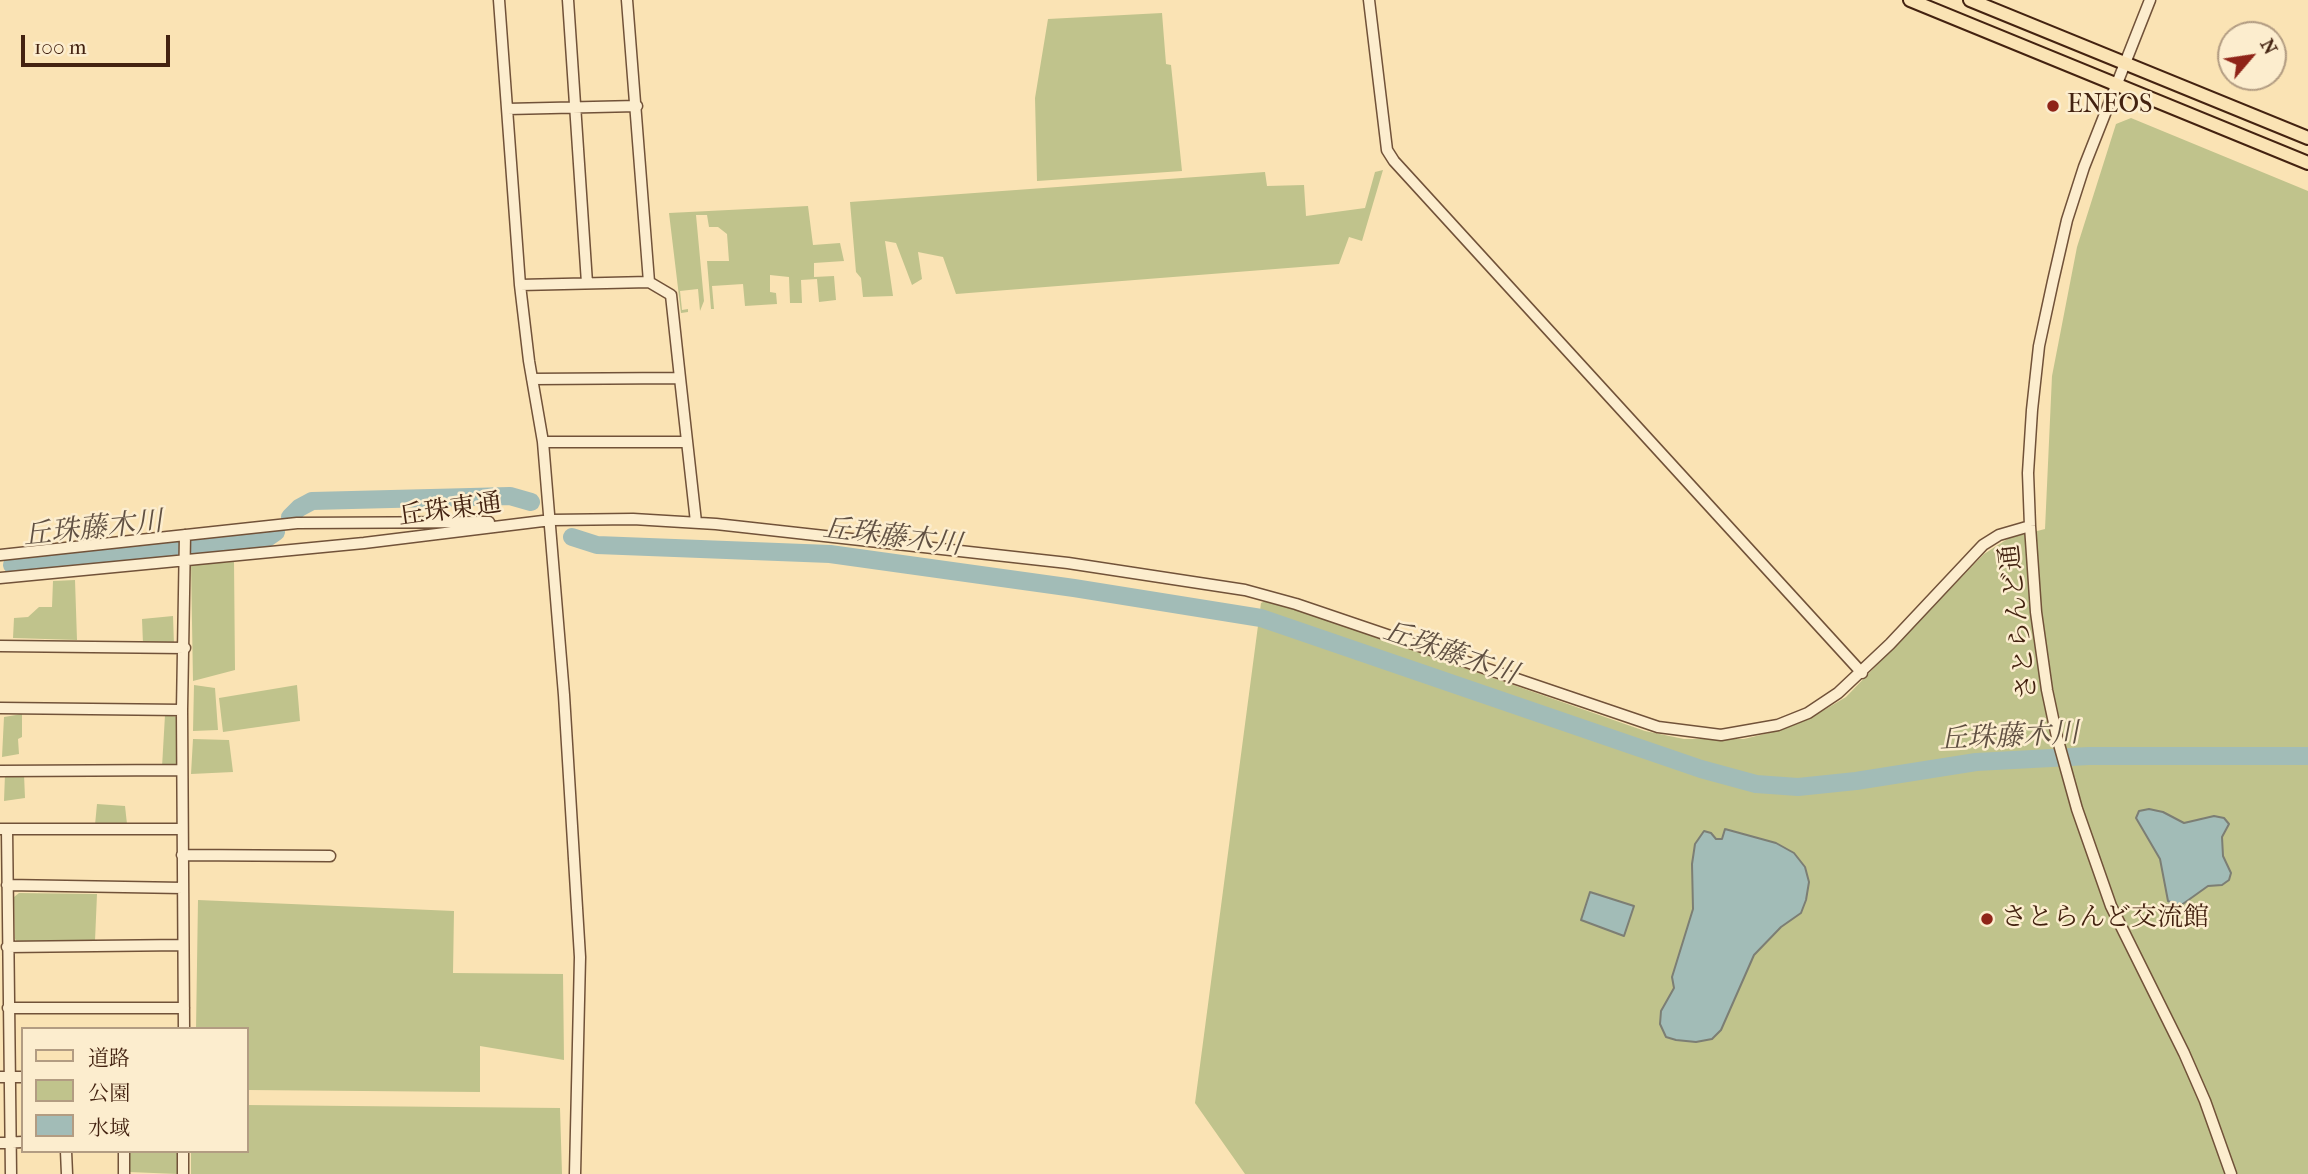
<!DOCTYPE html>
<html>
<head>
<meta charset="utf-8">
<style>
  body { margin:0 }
  #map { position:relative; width:2308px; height:1174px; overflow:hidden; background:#fae3b4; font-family:"IM FELL French Canon","Noto Serif JP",serif }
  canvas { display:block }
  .legend { position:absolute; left:21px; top:1027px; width:228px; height:126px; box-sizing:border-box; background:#fcedce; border:2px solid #b29c82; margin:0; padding:9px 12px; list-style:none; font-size:21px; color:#432210 }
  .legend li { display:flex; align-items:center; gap:14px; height:35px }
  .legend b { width:35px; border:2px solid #b29c82 }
  .north { position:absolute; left:2217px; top:21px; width:70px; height:70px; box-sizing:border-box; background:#fcedce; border:2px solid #b29c82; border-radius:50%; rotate:61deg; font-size:19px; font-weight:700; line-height:28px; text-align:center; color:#432210 }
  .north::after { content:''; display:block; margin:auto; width:24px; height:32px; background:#8f2418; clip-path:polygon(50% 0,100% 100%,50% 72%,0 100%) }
  .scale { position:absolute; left:21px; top:35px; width:149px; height:32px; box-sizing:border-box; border:4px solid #432210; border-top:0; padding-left:9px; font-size:21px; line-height:24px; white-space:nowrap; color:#432210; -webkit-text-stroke:5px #fcedce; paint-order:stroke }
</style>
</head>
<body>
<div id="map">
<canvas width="2308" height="1174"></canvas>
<ul class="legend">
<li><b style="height:9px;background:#fae3b4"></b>道路</li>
<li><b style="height:19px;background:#c0c38c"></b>公園</li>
<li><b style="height:19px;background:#a2bcb7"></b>水域</li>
</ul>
<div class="north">N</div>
<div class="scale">100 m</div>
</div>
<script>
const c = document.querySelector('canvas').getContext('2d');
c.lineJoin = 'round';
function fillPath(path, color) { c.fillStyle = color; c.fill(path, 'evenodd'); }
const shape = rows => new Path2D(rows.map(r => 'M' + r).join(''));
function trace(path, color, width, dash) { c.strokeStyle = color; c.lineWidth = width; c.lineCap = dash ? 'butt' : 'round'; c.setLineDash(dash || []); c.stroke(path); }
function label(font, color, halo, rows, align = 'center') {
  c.font = font + ' "IM FELL French Canon","Noto Serif JP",serif'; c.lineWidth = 5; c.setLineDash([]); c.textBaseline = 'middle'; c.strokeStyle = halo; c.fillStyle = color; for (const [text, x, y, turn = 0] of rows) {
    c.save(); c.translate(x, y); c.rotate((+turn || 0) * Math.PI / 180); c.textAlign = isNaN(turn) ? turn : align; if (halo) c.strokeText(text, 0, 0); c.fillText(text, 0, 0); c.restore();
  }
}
fillPath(shape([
  [1162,13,1166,64,1171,65,1182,171,1037,181,1035,98,1048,19],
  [2131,118,2308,191,2308,1174,1245,1174,1195,1103,1261,603,1265,601,1313,615,1645,731,1684,739,1744,739,1777,731,1809,719,1846,697,1984,554,2009,538,2045,529,2052,376,2077,247,2116,124],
  [1383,170,1362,241,1349,237,1339,264,956,294,943,257,918,252,922,279,912,285,896,243,885,241,893,296,863,297,861,278,856,272,850,202,1265,172,1267,186,1304,185,1306,216,1365,208,1375,172],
  [808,206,813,245,840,243,844,261,814,263,814,277,834,276,836,300,819,302,817,279,801,280,802,303,790,303,789,277,770,275,770,292,776,293,777,304,745,306,743,284,712,286,714,309,711,309,707,261,729,261,727,234,718,227,709,227,707,215,696,215,704,301,700,311,698,289,680,291,682,310,688,309,688,312,681,313,669,213],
  [234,562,235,670,193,681,191,564],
  [75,580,77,640,13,638,14,618,28,617,39,607,52,607,53,581],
  [173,616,174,645,143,644,142,619],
  [194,685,215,688,218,730,193,731],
  [297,685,300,721,223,732,219,698],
  [22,714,22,737,18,739,19,754,2,757,4,717],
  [165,715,179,717,178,766,162,767],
  [193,739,229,740,233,772,191,774],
  [5,774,24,774,25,798,4,801],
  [97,804,125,806,127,824,95,825],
  [19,893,97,894,95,941,18,943,15,939,14,897],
  [198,900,454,911,453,973,563,974,564,1060,480,1046,480,1092,247,1090,247,1029,196,1029],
  [247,1105,560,1108,562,1174,191,1174,191,1151,247,1151],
  [130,1151,178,1151,178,1174,129,1172]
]), '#c0c38c');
const water = shape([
  [2149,809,2163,812,2184,823,2214,816,2224,818,2229,824,2222,837,2223,856,2231,873,2229,880,2222,885,2208,886,2180,906,2168,901,2160,859,2136,818,2139,811,2149,809],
  [1725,829,1776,843,1794,853,1805,867,1809,882,1806,900,1801,913,1781,927,1754,955,1721,1030,1712,1039,1696,1042,1676,1040,1666,1037,1660,1024,1661,1011,1674,988,1672,977,1693,909,1692,864,1695,844,1704,831,1711,833,1716,839,1722,839,1725,829],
  [1590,892,1634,906,1624,936,1581,920,1590,892]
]);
fillPath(water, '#a2bcb7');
trace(water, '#7c7e74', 2);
trace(shape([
  [290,517,299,508,312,501,510,496,531,502],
  [572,537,597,545,830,554,1074,588,1261,618,1701,769,1756,784,1798,787,1856,781,1976,762,2089,756,2308,756],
  [197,546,266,539,276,532],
  [12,565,180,548]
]), '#a2bcb7', 18);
const minor = shape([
  [499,0,520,285,529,361,543,442,564,695,580,957,575,1174],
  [568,0,587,283],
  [1369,0,1387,150,1394,161,1862,673],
  [2150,0,2084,167,2067,220,2053,281,2039,346,2032,410,2028,473,2030,526,2036,612,2047,690,2057,737,2077,809,2111,906,2184,1053,2205,1101,2231,1174],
  [507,109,637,106],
  [649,282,671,295,680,378],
  [520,285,649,282,627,0],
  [532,379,680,378,696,522],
  [543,442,687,442],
  [0,555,297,523,489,522],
  [0,578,364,543,551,520,633,519,716,524,1068,563,1245,590,1296,604,1658,727,1721,735,1778,725,1808,713,1838,693,1890,644,1983,545,1999,535,2030,526],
  [0,646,185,648],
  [0,708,182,710],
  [0,771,182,770],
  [0,829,182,829],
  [7,829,11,1174],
  [182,855,330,856],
  [7,885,183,888],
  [7,947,183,945],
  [8,1008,184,1008],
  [184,1029,182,710,185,535],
  [0,1077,23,1077],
  [0,1143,23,1142],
  [66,1151,67,1174],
  [124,1151,124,1174],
  [183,1174,183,1151]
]);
const major = shape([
  [1910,0,2308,163],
  [1970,0,2308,138]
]);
trace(minor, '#715239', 13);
trace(major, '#432210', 16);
trace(minor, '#fcedce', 10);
trace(major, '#fae3b4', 12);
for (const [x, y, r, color] of [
  [2053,106,7,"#8f2418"],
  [1987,919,7,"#8f2418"]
]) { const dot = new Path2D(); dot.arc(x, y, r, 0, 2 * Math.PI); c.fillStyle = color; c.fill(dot); trace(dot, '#fcedce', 2.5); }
label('26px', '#432210', '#fcedce', [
  ["ENEOS",2067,106],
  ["さとらんど交流館",2001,919]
], 'left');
label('26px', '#432210', '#fcedce', [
  ["丘珠東通",450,511,-8],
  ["さとらんど通",2020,622,-97]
]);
label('italic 28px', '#605042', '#fcedce', [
  ["丘珠藤木川",93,530,-6],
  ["丘珠藤木川",892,538,7],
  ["丘珠藤木川",1450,654,19],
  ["丘珠藤木川",2009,738,-3]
]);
</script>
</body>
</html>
